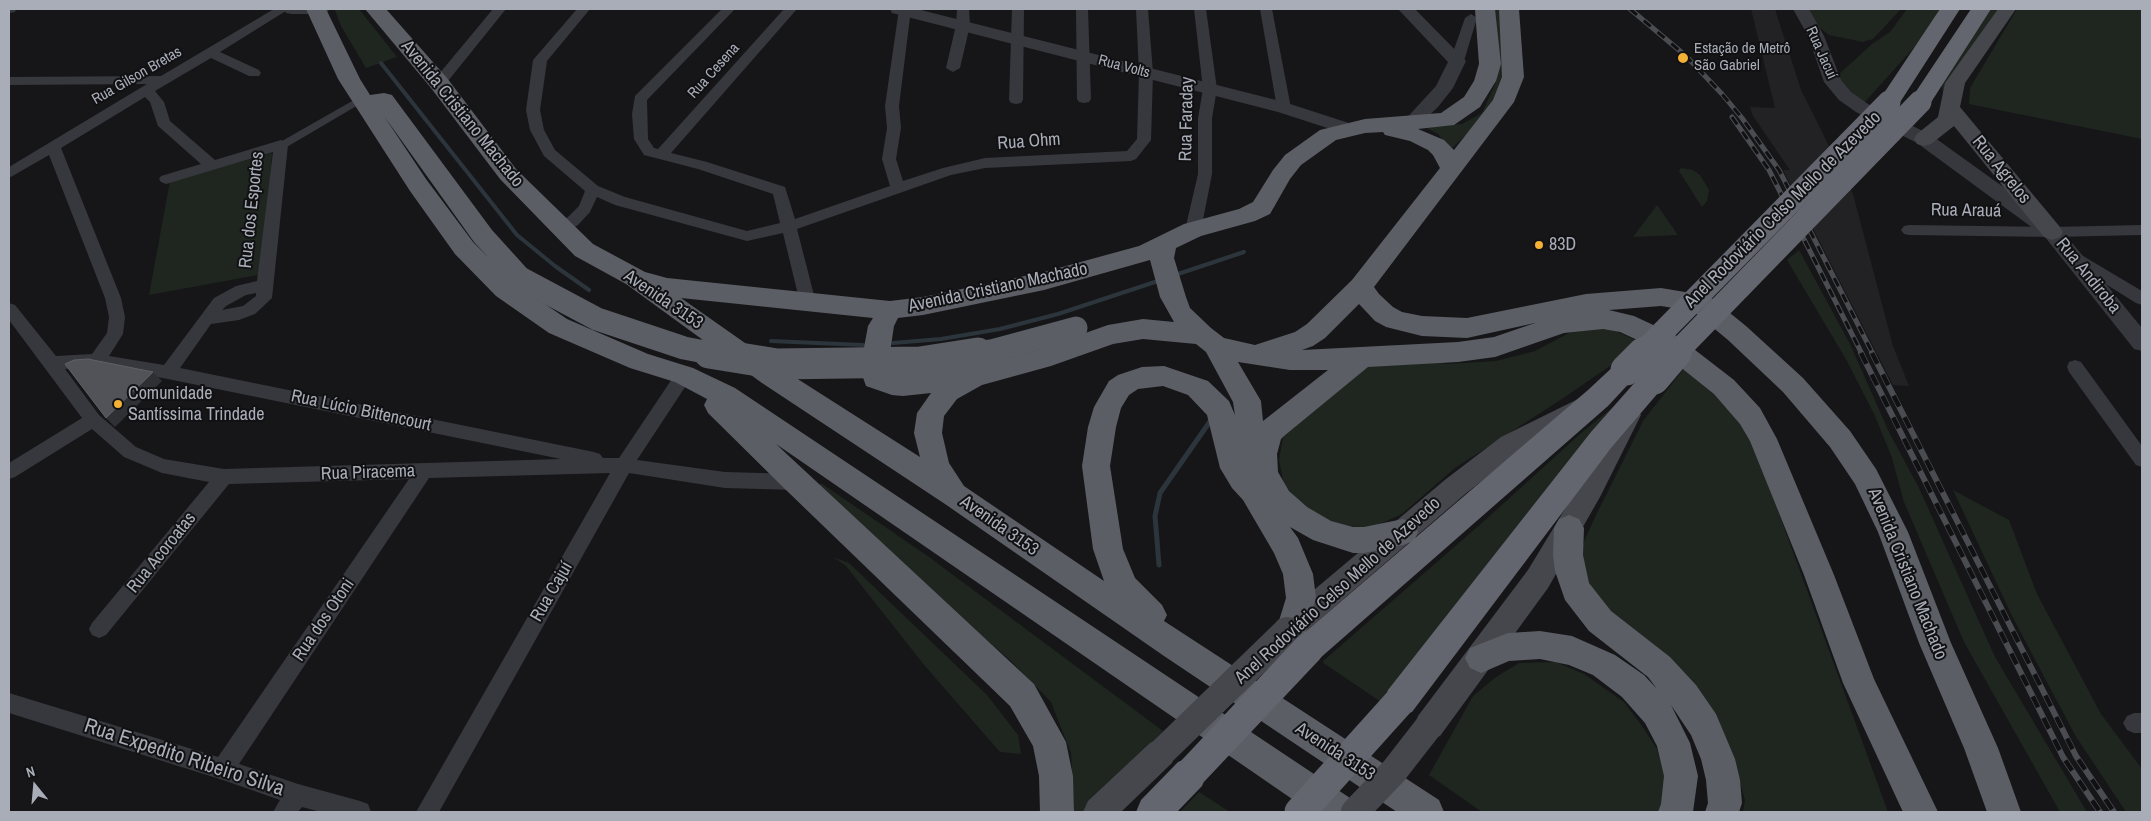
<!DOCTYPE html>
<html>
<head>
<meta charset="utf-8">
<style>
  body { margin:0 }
  #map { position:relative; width:2151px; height:821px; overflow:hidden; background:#161618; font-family:"Archivo Narrow",sans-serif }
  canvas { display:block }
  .frame { position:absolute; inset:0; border:10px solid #a8adb8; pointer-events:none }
  .north { position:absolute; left:10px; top:761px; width:50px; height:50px; -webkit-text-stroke:4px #111113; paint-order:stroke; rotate:343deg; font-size:14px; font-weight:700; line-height:20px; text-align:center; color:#a8adb8 }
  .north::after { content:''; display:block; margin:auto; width:18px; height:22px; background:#a8adb8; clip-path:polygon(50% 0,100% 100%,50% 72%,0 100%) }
</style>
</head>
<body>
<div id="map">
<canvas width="2151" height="821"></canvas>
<div class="frame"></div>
<div class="north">N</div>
</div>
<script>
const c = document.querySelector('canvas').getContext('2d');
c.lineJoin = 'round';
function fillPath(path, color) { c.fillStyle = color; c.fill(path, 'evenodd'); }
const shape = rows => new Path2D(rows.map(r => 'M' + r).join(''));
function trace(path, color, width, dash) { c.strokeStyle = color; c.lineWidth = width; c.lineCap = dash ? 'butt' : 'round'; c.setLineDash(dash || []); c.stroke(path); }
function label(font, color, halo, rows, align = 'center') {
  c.font = font + ' "Archivo Narrow",sans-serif'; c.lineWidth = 4; c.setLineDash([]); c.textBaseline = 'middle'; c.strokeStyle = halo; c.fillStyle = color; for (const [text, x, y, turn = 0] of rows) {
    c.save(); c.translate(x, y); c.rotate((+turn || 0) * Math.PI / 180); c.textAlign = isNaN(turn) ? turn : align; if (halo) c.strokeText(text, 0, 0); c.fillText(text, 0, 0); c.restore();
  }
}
fillPath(shape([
  [1751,9,1775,9,1801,90,1853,194,1893,346,1909,386,1893,385,1783,170,1790,170,1753,116,1750,107,1775,108]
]), '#222225');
fillPath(shape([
  [338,9,359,9,397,57,366,68,341,26,335,10],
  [1493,9,1501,9,1505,79,1483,119,1450,150,1438,134,1425,127,1462,124,1482,113,1496,82,1496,43],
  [1808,9,1901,9,1873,39,1863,42,1829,35,1815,24],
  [1907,9,1942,9,1928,32,1864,103,1852,97,1837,76,1872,44,1890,32],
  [1985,9,1998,9,1950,78,1945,104,1940,78],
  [2017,9,2142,9,2142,139,1969,104,1970,88],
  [272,153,263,274,149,295,170,181],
  [1681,168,1693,170,1700,175,1709,190,1707,201,1702,207,1679,171],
  [1657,205,1678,235,1632,237,1633,237],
  [1799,250,1850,344,1889,432,1919,488,1995,657,2087,812,2060,812,1964,642,1904,502,1892,458,1875,416,1847,361,1787,260],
  [1593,328,1613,330,1638,341,1620,359,1565,397,1455,468,1402,514,1371,528,1337,525,1303,507,1284,484,1279,460,1284,432,1368,363,1409,358,1446,364,1496,361,1535,351,1569,333],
  [1685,367,1732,410,1754,445,1888,812,1743,812,1745,800,1730,749,1602,604,1585,578,1578,555,1596,515,1643,421],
  [1618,403,1381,702,1322,662,1483,522,1580,434],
  [821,483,929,557,1163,731,1089,812,1072,812,1074,805,1071,753,1051,702,1011,661,910,574,818,487],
  [1953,490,2009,520,2037,594,2101,714,2142,769,2142,812,2126,812,2075,735,2013,618],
  [833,557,849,563,987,695,1018,735,1021,754,1000,752,925,666,846,566],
  [1556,662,1584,674,1624,702,1642,726,1657,749,1667,784,1660,812,1482,812,1429,775,1473,696,1496,677,1519,663],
  [1199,792,1230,812,1180,812]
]), '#1e261f');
trace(shape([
  [381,63,517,235,555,266,589,290],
  [1175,275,1244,252],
  [771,341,863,345],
  [893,343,941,339,1000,329,1058,314,1161,280]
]), '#2c353c', 4);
trace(shape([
  [1159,565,1155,516,1160,493,1211,420]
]), '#2c353c', 5);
fillPath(shape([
  [361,96,365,97,366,99,365,101,285,148,281,149,275,145,361,96]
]), '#37383d');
fillPath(shape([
  [9,9,16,9,15,12,9,13,9,9],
  [274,9,289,9,220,52,259,70,261,73,259,76,249,76,211,58,155,91,164,102,170,121,215,160,281,140,286,142,288,145,272,298,255,314,239,320,211,324,180,368,594,452,600,454,603,458,619,458,678,370,684,368,690,370,693,375,637,460,725,472,796,474,802,477,805,482,802,487,796,490,725,488,629,473,439,812,416,812,610,473,429,478,239,764,298,784,360,801,368,804,371,812,321,812,302,807,298,812,273,812,280,800,223,780,9,713,9,693,218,757,409,479,229,484,106,635,99,638,92,635,89,629,92,623,209,482,162,473,124,457,92,429,15,477,9,479,9,463,82,418,9,320,9,303,15,305,56,356,92,354,107,333,109,317,105,298,49,155,9,178,9,167,147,84,9,85,9,77,161,76,274,9],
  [145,97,150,102,158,126,201,164,161,176,159,179,161,182,166,184,273,152,257,281,236,286,214,298,164,365,109,356,123,334,125,317,121,298,61,148,145,97],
  [256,293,256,296,243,306,222,310,226,306,246,295,256,293],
  [97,366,168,379,561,459,224,469,164,459,136,447,99,415,65,369,97,366],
  [493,9,506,9,444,86,434,86,432,83,434,80,493,9],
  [577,9,590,9,547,61,540,110,544,130,555,150,598,186,625,197,747,231,780,223,773,194,698,169,644,155,634,139,632,114,635,96,722,9,735,9,647,100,648,139,654,148,658,149,784,9,797,9,671,153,707,162,785,187,795,219,890,186,882,159,887,128,885,106,899,9,911,9,899,106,901,128,896,159,903,181,943,168,985,158,1127,151,1137,139,1139,73,1136,9,1148,9,1153,73,1151,140,1136,159,1131,161,985,168,951,175,797,229,816,303,814,307,808,309,802,307,800,303,783,233,747,241,615,205,597,197,590,212,578,225,568,231,563,232,558,231,555,227,558,223,568,217,579,206,585,191,544,156,530,130,526,110,533,60,577,9],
  [957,9,969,9,970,25,960,68,953,72,946,68,956,25,957,9],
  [1012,9,1024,9,1023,100,1021,103,1016,104,1011,103,1009,100,1012,9],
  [1076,9,1088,9,1091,99,1089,102,1084,103,1079,102,1077,99,1076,9],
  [1194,9,1206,9,1217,89,1212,118,1212,174,1201,230,1198,234,1193,235,1188,234,1185,230,1198,174,1198,118,1203,89,1194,9],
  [1260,9,1272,9,1291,108,1289,111,1284,112,1279,111,1277,108,1260,9],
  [1471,14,1477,18,1464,61,1462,64,1452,64,1450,61,1465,18,1471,14],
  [1909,225,2052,227,2142,225,2142,235,2052,237,1909,235,1904,234,1901,230,1904,226,1909,225],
  [2073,250,2142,291,2142,305,2136,303,2067,260,2065,256,2067,252,2073,250],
  [2075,360,2081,362,2142,446,2142,467,2136,465,2069,372,2067,367,2069,362,2075,360],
  [2134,713,2142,713,2142,733,2134,733,2127,730,2123,723,2127,716,2134,713]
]), '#37383d');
fillPath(shape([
  [284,9,329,9,327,13,321,14,292,14,286,13,284,9],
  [890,9,917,9,1284,102,1355,125,1358,129,1355,133,1349,135,1278,112,892,13,890,9],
  [1398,9,1415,9,1466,61,1453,88,1438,107,1417,127,1411,129,1405,127,1402,123,1436,86,1448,62,1398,9],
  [1793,9,1809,9,1824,36,1841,80,1851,92,1868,104,1931,135,2059,227,2142,328,2142,351,2134,349,2045,237,1917,143,1856,112,1839,100,1824,82,1808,36,1793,9]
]), '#37383d');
fillPath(shape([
  [1998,9,2016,9,1965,83,1960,107,2060,227,2063,232,2060,237,2052,240,2044,237,1954,126,1931,144,1924,146,1917,144,1914,139,1917,134,1938,117,1945,83,1998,9],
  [1578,399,1587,402,1590,409,1587,416,1519,451,1464,495,1297,639,1287,643,1277,639,1273,630,1277,621,1446,479,1501,437,1578,399],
  [1628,405,1637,408,1641,415,1600,497,1548,588,1440,736,1429,740,1418,736,1414,726,1418,716,1528,570,1582,481,1619,408,1628,405],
  [1161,738,1172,743,1176,753,1172,763,1121,812,1083,812,1088,801,1150,743,1161,738]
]), '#45474d');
fillPath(shape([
  [306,9,326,9,360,79,370,95,384,93,392,95,492,230,531,273,535,279,531,285,520,287,567,319,648,354,693,368,735,388,1353,800,1358,812,1311,812,776,444,1034,684,1066,742,1073,776,1074,812,1040,812,1039,776,1033,746,1010,706,786,490,708,413,704,405,707,399,675,382,630,368,549,333,496,296,455,254,410,191,338,79,306,9],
  [384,116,474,242,489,258,473,242,426,179,384,116],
  [365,9,386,9,447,78,516,169,593,244,645,272,667,278,890,301,923,297,1044,272,1139,246,1184,224,1239,209,1253,202,1273,170,1285,155,1320,130,1365,119,1441,113,1464,97,1474,81,1479,64,1475,9,1495,9,1501,64,1496,81,1483,102,1480,107,1454,125,1418,129,1444,140,1454,150,1493,100,1502,77,1499,9,1519,9,1524,77,1514,102,1374,287,1379,294,1393,307,1402,312,1422,316,1467,318,1586,294,1661,288,1709,296,1746,326,1803,378,1850,431,1876,469,1908,532,1951,643,1998,748,2021,812,1987,812,1964,748,1919,643,1878,532,1855,484,1830,447,1783,392,1728,340,1693,311,1661,306,1609,310,1634,316,1677,336,1734,380,1760,408,1777,439,1834,575,1874,679,1938,812,1903,812,1843,683,1804,575,1750,441,1740,424,1714,394,1659,350,1620,332,1603,329,1564,333,1495,357,1458,362,1368,367,1284,436,1281,439,1277,454,1278,472,1289,491,1307,507,1331,521,1353,527,1364,527,1403,519,1414,523,1418,532,1414,541,1403,545,1364,553,1353,553,1313,540,1290,527,1298,538,1313,574,1316,598,1305,634,1294,638,1283,634,1278,624,1286,598,1283,574,1274,553,1243,500,1232,488,1220,468,1207,415,1188,395,1163,386,1138,389,1129,395,1121,408,1116,427,1110,466,1123,549,1135,578,1162,605,1167,615,1164,621,1439,800,1444,812,1397,812,1164,656,945,504,762,383,626,284,575,256,500,179,431,88,365,9],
  [1383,132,1385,135,1410,141,1428,150,1433,155,1440,168,1352,280,1307,324,1295,332,1255,345,1224,338,1211,328,1190,308,1186,297,1174,258,1176,248,1201,236,1255,221,1270,214,1290,179,1301,165,1336,140,1365,133,1383,132],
  [1150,260,1160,297,1174,322,1143,319,1108,325,1040,349,969,368,903,376,887,372,894,326,898,318,923,315,1044,290,1150,260],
  [681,298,873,318,868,326,860,369,866,386,892,395,903,396,931,393,917,413,914,433,920,457,782,369,681,298],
  [1359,304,1375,321,1386,327,1422,336,1467,338,1535,323,1494,337,1458,342,1302,350,1313,346,1325,338,1359,304],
  [1143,339,1196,344,1206,352,1233,402,1235,415,1229,401,1208,381,1164,366,1142,367,1118,375,1109,381,1094,407,1088,427,1082,466,1093,549,1104,581,964,486,949,463,942,433,944,416,957,399,982,385,1051,366,1113,344,1143,339],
  [1238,362,1290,370,1328,370,1263,421,1261,401,1238,362],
  [1569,515,1579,519,1584,528,1583,555,1589,583,1611,611,1670,657,1696,685,1716,714,1735,759,1740,780,1742,803,1739,812,1705,812,1708,803,1706,780,1701,759,1691,735,1671,705,1690,743,1698,776,1693,812,1658,812,1661,804,1664,776,1657,746,1645,723,1622,697,1593,675,1569,665,1540,659,1509,661,1481,673,1470,668,1465,658,1470,648,1508,633,1540,631,1572,636,1615,655,1644,675,1657,689,1648,677,1589,631,1565,600,1555,571,1553,555,1554,528,1559,519,1569,515]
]), '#5b5e65');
fillPath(shape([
  [1940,9,1960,9,1897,107,1889,109,1881,107,1878,102,1940,9],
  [1971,9,1991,9,1928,107,1920,109,1912,107,1909,102,1971,9],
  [1626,360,1635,363,1639,370,1635,377,1608,406,1319,659,1308,664,1297,659,1292,649,1297,639,1588,390,1617,363,1626,360],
  [1654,369,1664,372,1667,379,1664,386,1611,448,1412,712,1400,716,1388,712,1384,701,1388,690,1591,432,1644,372,1654,369],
  [1190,757,1202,762,1207,774,1202,786,1177,812,1136,812,1141,800,1178,762,1190,757]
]), '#63666e');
const railFar1 = shape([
  [1630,9,1686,56,1722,94,1742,118,1779,170,1873,354],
  [1732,117,1769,170,1862,354]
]);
const rail = shape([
  [1861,353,2063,757,2100,812],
  [1872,353,2076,756,2114,812]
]);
trace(railFar1, '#4a4c52', 5);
trace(rail, '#4a4c52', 6);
trace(railFar1, '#111113', 3, [9]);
trace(rail, '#111113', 4.5, [12]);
trace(shape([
  [1161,753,1287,631],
  [1355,812,1394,771,1429,726]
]), '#45474d', 28);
trace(shape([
  [522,279,597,319,684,348,715,354],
  [970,354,991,351,1076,328]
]), '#5b5e65', 23);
trace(shape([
  [709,353,777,364,920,362,978,353]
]), '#5b5e65', 31);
trace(shape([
  [1641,354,1889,102],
  [1675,354,1920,102]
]), '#63666e', 23);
trace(shape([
  [1626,370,1643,353],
  [1654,379,1676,353],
  [1190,774,1308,649],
  [1300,812,1400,701]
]), '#63666e', 31);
fillPath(shape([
  [153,372,162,381,115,427,106,418]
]), '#2f3033');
const building = shape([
  [88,359,153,372,106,418,65,364,74,360,88,359]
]);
fillPath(building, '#525359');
trace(building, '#5f6168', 1);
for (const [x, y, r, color] of [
  [1683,58,6,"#f2b134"],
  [1539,245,5,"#f2b134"],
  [118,404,5,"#f2b134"]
]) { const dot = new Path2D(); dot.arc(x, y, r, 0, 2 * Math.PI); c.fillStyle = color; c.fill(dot); trace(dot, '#111113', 2); }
label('15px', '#a8adb8', '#111113', [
  ["Estação de Metrô",1694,49],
  ["São Gabriel",1694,66]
], 'left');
label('15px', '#a8adb8', '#111113', [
  ["Rua Jacuí",1821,53,66],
  ["Rua Volts",1124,67,15],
  ["Rua Cesena",714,71,-48],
  ["Rua Gilson Bretas",137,76,-30]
]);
label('18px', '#a8adb8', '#111113', [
  ["Avenida Cristiano Machado",462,114,51],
  ["Rua Faraday",1187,119,-89],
  ["Rua Ohm",1029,142,-4],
  ["Rua Agrelos",2001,170,51],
  ["Rua dos Esportes",252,210,-84],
  ["Anel Rodoviário Celso Mello de Azevedo",1783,210,-45],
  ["Rua Arauá",1966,211,1],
  ["Rua Andiroba",2088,276,51],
  ["Avenida Cristiano Machado",998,288,-12],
  ["Avenida 3153",663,300,34],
  ["Rua Lúcio Bittencourt",361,411,12],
  ["Rua Piracema",368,473,-2],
  ["Avenida 3153",999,526,35],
  ["Rua Acoroatas",162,553,-51],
  ["Avenida Cristiano Machado",1907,574,68],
  ["Anel Rodoviário Celso Mello de Azevedo",1338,591,-42],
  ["Rua Cajuí",552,592,-60],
  ["Rua dos Otoni",324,620,-56],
  ["Avenida 3153",1335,752,33]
]);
label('18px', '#a8adb8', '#111113', [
  ["83D",1549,245],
  ["Comunidade",128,394],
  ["Santíssima Trindade",128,415]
], 'left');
label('21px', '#a8adb8', '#111113', [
  ["Rua Expedito Ribeiro Silva",184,758,18]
]);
</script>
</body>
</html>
